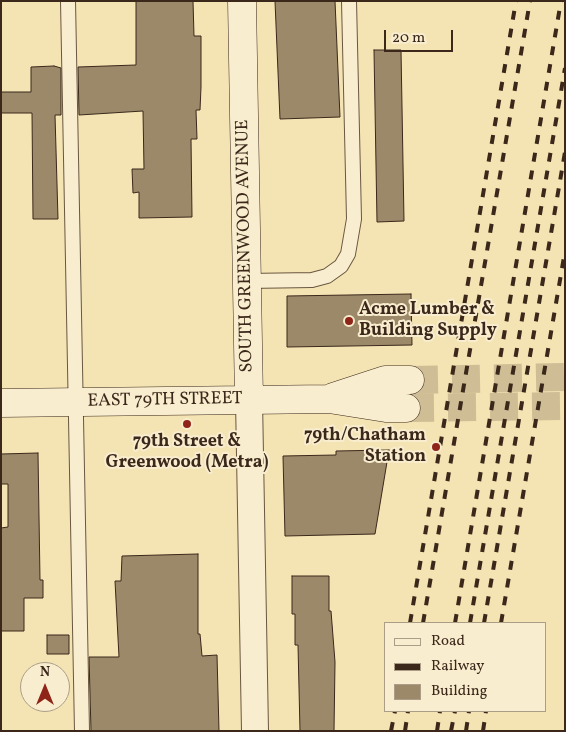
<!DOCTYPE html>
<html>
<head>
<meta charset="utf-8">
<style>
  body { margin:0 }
  #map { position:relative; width:566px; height:732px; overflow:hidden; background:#f4e3b3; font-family:Vollkorn,serif }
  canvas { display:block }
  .frame { position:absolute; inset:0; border:2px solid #3b281b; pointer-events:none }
  .legend { position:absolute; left:384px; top:622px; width:162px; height:90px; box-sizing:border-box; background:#f8edce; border:1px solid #ac9e86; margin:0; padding:6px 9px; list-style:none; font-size:15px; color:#3b281b }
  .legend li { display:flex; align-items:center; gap:10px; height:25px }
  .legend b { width:25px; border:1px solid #ac9e86 }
  .north { position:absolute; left:20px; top:662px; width:50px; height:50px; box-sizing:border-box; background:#f8edce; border:1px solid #ac9e86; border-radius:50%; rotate:0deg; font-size:14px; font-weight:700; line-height:20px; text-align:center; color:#3b281b }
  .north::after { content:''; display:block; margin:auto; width:18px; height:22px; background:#8f2418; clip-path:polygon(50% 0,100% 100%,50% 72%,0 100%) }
  .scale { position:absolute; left:384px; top:30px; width:69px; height:22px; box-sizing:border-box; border:2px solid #3b281b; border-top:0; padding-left:6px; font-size:15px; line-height:18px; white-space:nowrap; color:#3b281b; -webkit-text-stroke:4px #f8edce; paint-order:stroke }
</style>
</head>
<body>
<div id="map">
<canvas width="566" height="732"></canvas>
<div class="frame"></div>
<ul class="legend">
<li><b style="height:6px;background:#f8edce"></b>Road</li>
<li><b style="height:6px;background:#3b281b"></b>Railway</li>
<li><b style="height:14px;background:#9b896a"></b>Building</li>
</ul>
<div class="north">N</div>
<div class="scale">20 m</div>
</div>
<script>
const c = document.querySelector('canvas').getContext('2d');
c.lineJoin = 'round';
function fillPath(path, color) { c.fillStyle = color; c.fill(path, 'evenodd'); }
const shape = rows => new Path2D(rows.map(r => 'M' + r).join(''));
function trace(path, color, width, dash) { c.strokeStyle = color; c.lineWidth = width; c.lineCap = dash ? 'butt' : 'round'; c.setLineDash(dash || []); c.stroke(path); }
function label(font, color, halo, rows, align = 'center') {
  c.font = font + ' Vollkorn,serif'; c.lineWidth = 4; c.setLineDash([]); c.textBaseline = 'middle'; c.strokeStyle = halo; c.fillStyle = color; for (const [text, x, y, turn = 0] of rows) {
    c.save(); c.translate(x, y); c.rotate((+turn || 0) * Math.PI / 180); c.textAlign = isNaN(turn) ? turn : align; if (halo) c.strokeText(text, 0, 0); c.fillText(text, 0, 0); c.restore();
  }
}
const building = shape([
  [136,1,193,1,194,36,201,36,201,87,200,110,196,110,197,139,191,139,192,217,139,218,139,192,133,193,132,169,144,169,143,111,79,115,78,67,136,65,136,1],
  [275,1,335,1,340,117,280,119,275,1],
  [374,50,401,50,404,221,377,222,374,50],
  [54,66,61,68,61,115,55,115,58,219,33,219,32,113,1,113,1,92,31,92,31,67,54,66],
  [411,294,412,345,287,347,287,296,411,294],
  [389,450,375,534,285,536,283,456,336,455,336,451,389,450],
  [38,453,40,580,43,580,43,598,24,598,24,631,1,631,1,528,8,527,8,484,1,484,1,454,38,453],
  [198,554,198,634,200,634,202,656,217,655,219,731,91,731,89,657,119,657,115,581,121,581,122,556,198,554],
  [292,576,329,576,329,611,331,611,335,662,334,731,300,731,298,645,295,645,295,614,292,614,292,576],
  [47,635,69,635,69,654,47,654,47,635]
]);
fillPath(building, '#9b896a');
trace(building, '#3b281b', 1);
trace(shape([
  [410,380,565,377],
  [406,408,565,406]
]), '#cfbe95', 28, [28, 14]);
const lane = shape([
  [68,1,82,731],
  [247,281,312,280,327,276,341,266,348,254,354,219,349,1]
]);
const street = shape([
  [249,400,255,731]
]);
const secondary = shape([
  [242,1,249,400],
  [333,397,385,380,410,380],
  [1,403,329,399,386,408,406,408]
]);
trace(lane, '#695741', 16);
trace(street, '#695741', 28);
trace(secondary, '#3b281b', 29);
trace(lane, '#f8edce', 14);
trace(street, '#f8edce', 26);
trace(secondary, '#f8edce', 28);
trace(shape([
  [410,623,516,1],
  [423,623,530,1],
  [455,623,561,1],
  [470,623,565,68],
  [484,623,565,152],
  [501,623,565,251],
  [391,731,395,711],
  [405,731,408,711],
  [437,731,440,711],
  [451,731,455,711],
  [466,731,469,711],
  [483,731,486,711]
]), '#3b281b', 4, [9, 9]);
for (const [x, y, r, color] of [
  [349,321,5,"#8f2418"],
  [187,424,5,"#8f2418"],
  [436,447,5,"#8f2418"]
]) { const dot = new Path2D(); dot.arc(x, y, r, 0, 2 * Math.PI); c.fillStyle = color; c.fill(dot); trace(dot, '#f8edce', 2); }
label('18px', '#3b281b', '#f8edce', [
  ["SOUTH GREENWOOD AVENUE",246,246,-91],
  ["EAST 79TH STREET",165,401,-1]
]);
label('bold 18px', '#3b281b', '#f8edce', [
  ["Acme Lumber &",359,311],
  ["Building Supply",359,332],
  ["79th/Chatham",426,437,"right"],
  ["Station",426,458,"right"],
  ["79th Street &",187,443,"center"],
  ["Greenwood (Metra)",187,464,"center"]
], 'left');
</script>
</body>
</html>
